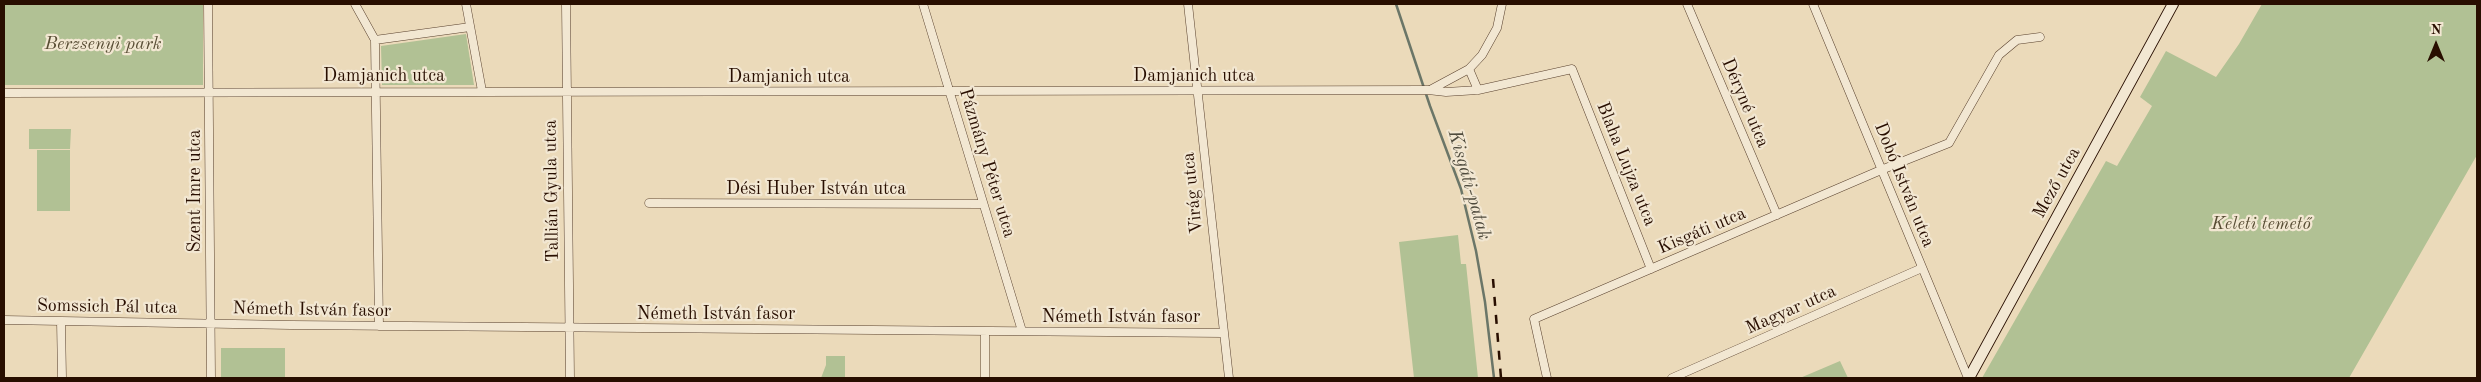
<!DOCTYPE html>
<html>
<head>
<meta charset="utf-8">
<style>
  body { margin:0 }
  #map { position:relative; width:2481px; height:382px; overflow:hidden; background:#ebdaba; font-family:"Old Standard TT",serif }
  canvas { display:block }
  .frame { position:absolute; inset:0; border:5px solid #280e00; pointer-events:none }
  .north { position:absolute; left:2411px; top:20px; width:50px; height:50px; -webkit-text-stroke:4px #f2e7d2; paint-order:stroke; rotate:0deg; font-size:14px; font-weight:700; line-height:20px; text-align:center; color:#280e00 }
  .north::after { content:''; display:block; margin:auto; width:18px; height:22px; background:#280e00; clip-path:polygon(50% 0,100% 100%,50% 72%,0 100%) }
</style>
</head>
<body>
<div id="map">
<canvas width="2481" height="382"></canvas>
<div class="frame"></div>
<div class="north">N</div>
</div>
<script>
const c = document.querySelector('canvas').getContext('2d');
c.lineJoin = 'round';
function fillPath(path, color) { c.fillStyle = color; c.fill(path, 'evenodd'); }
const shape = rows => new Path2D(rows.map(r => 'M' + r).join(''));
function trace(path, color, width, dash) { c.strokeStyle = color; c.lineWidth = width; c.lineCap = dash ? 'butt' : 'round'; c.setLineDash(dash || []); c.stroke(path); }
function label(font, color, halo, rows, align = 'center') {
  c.font = font + ' "Old Standard TT",serif'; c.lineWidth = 4.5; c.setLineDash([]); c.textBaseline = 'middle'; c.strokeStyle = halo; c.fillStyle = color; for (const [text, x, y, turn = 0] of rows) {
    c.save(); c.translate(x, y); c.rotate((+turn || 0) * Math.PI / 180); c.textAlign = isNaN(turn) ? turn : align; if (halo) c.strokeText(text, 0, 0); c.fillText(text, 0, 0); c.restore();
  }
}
fillPath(shape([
  [4,4,203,4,203,85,4,85],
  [2262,4,2477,4,2477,155,2349,378,1982,378,2106,161,2117,166,2152,106,2140,97,2166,51,2216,77,2239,44],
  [466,34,474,85,382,85,381,46],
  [29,129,71,129,70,149,29,149],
  [37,150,70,150,70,211,37,211],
  [1458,235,1461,264,1466,264,1478,378,1414,378,1399,242],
  [221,348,285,348,285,378,221,378],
  [826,356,845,356,845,378,821,378,826,365],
  [1840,361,1848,378,1800,378]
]), '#b1c194');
trace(shape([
  [1396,4,1430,106,1461,189,1476,251,1485,302,1494,378]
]), '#6b7668', 2.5);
const street = shape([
  [208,4,211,378],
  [355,4,375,40,379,326],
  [466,4,482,91],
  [566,4,570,378],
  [923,4,1022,331],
  [1188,4,1229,378],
  [1687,4,1777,215],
  [1813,4,1968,378],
  [375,40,470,27],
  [1469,69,1478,90],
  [1430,90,1469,69,1482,55,1497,28,1502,4],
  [4,93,1428,90,1446,92,1478,90,1572,69,1651,269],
  [649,203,983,204],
  [4,320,291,325,1223,333],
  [61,321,62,378],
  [985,331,985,378],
  [1547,378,1534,319,1881,170,1949,143,1999,55,2017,40,2040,37],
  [1672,378,1922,268]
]);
const secondary = shape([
  [1969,378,2173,4]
]);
trace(street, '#59412e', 9);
trace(secondary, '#280e00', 12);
trace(street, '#f2e7d2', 8);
trace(secondary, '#f2e7d2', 10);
trace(shape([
  [1493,279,1501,378]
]), '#280e00', 2.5, [9, 9]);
label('italic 18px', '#584d34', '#f2e7d2', [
  ["Berzsenyi park",103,44],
  ["Keleti temető",2261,224]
]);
label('18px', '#280e00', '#f2e7d2', [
  ["Damjanich utca",384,76],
  ["Damjanich utca",1194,76],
  ["Damjanich utca",789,77],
  ["Déryné utca",1745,103,67],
  ["Pázmány Péter utca",987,163,73],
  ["Blaha Lujza utca",1626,164,68],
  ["Mező utca",2057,183,-61],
  ["Dobó István utca",1904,185,68],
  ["Dési Huber István utca",816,189],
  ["Szent Imre utca",195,191,-90],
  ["Tallián Gyula utca",552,191,-91],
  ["Virág utca",1193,193,-96],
  ["Kisgáti utca",1702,231,-23],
  ["Somssich Pál utca",107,307,1],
  ["Németh István fasor",312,310,1],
  ["Magyar utca",1791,310,-24],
  ["Németh István fasor",716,314],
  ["Németh István fasor",1121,317]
]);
label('italic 19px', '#4f4b3d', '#f2e7d2', [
  ["Kisgáti-patak",1469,185,74]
]);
</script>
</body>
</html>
